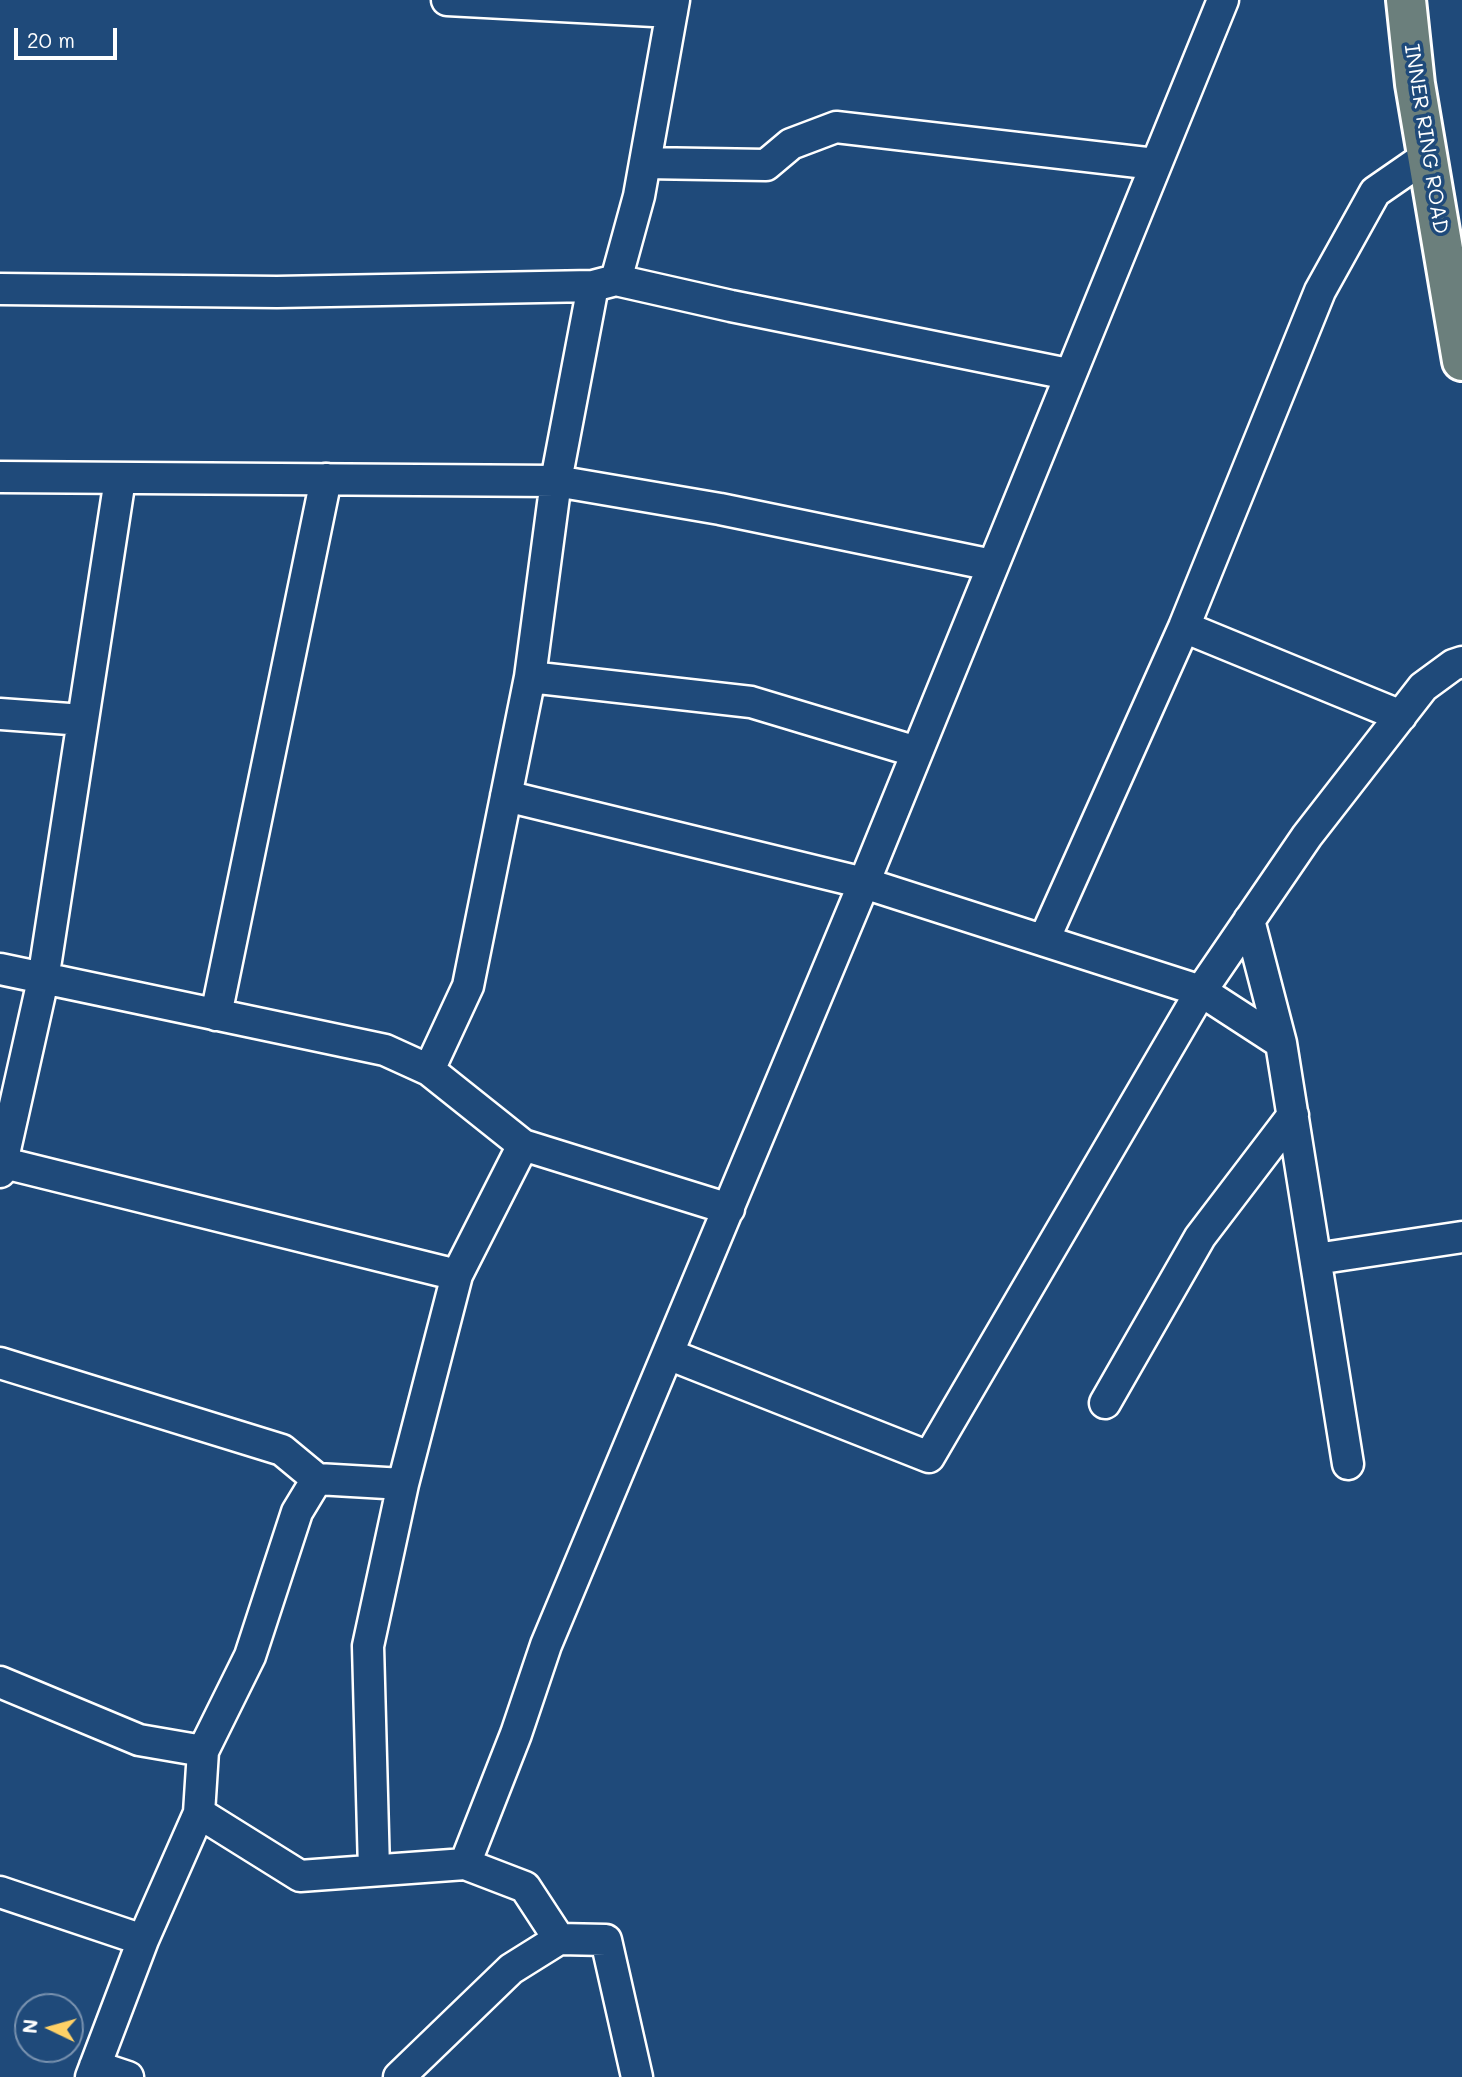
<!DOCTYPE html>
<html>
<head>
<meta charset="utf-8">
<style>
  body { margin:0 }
  #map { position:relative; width:1462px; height:2077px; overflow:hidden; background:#1f4a7a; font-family:Mali,sans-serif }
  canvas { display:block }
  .north { position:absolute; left:14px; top:1993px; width:70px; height:70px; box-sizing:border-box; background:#1f4a7a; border:2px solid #7992af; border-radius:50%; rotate:275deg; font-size:19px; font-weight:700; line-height:28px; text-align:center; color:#fff }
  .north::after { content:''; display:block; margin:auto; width:24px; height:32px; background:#ffd166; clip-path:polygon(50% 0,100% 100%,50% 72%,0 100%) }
  .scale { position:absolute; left:14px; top:28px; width:103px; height:32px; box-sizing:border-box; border:4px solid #fff; border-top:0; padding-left:9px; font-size:21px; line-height:24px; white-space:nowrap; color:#fff; -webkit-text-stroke:5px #1f4a7a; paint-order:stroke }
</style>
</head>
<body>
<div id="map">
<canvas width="1462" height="2077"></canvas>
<div class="north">N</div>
<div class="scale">20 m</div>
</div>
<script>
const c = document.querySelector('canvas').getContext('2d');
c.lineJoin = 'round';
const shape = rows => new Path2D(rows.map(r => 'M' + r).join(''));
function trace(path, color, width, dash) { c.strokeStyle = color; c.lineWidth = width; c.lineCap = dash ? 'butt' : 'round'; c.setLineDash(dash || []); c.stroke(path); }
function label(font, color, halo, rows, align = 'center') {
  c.font = font + ' Mali,sans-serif'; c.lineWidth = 7; c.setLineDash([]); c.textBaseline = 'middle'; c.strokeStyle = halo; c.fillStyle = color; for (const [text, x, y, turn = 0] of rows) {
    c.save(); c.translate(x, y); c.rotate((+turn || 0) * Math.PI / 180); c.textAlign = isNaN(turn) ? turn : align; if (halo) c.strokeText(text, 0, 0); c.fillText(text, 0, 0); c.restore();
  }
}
const street = shape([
  [447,0,672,12],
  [645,163,766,165,791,144,836,127,1155,164],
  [616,280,731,306,1068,374],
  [0,289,277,292,593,286],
  [0,477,556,481,720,509,992,565],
  [1184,627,1401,716],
  [530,677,751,702,917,752],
  [0,714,83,720],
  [506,796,864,883,1201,991,1307,836,1423,687,1453,665,1462,662],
  [1249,920,1281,1043,1348,1464],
  [1044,940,1184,627,1320,291,1375,192,1427,156],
  [0,969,385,1050,429,1070,523,1145,729,1209],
  [216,1015,326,479],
  [429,1070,468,986,530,677,556,481,593,286,616,280,639,196,674,0],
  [0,1162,457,1275],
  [0,1172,43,980,120,479],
  [1316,1259,1462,1237],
  [668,1354,929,1457,1201,991,1281,1043],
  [0,1363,282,1450,317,1479,403,1484],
  [1105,1403,1200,1237,1293,1115],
  [0,1682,139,1740,203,1751,199,1813,143,1940],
  [203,1751,250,1656,297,1512,317,1479],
  [199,1813,300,1876,465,1864,525,1887,559,1939],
  [465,1864,516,1734,546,1645,864,883,1223,0],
  [374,1870,368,1646,403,1484,457,1275,523,1145],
  [0,1892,143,1940,91,2077],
  [95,2066,128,2077],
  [399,2077,511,1969,559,1939,606,1940,637,2077]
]);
const highway = shape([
  [1406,0,1415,84,1462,361]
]);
trace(street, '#fff', 35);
trace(highway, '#fff', 44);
trace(street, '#1f4a7a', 30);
trace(highway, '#6b7f7c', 38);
label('21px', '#fff', '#1f4a7a', [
  ["INNER RING ROAD",1426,139,81]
]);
</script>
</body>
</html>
